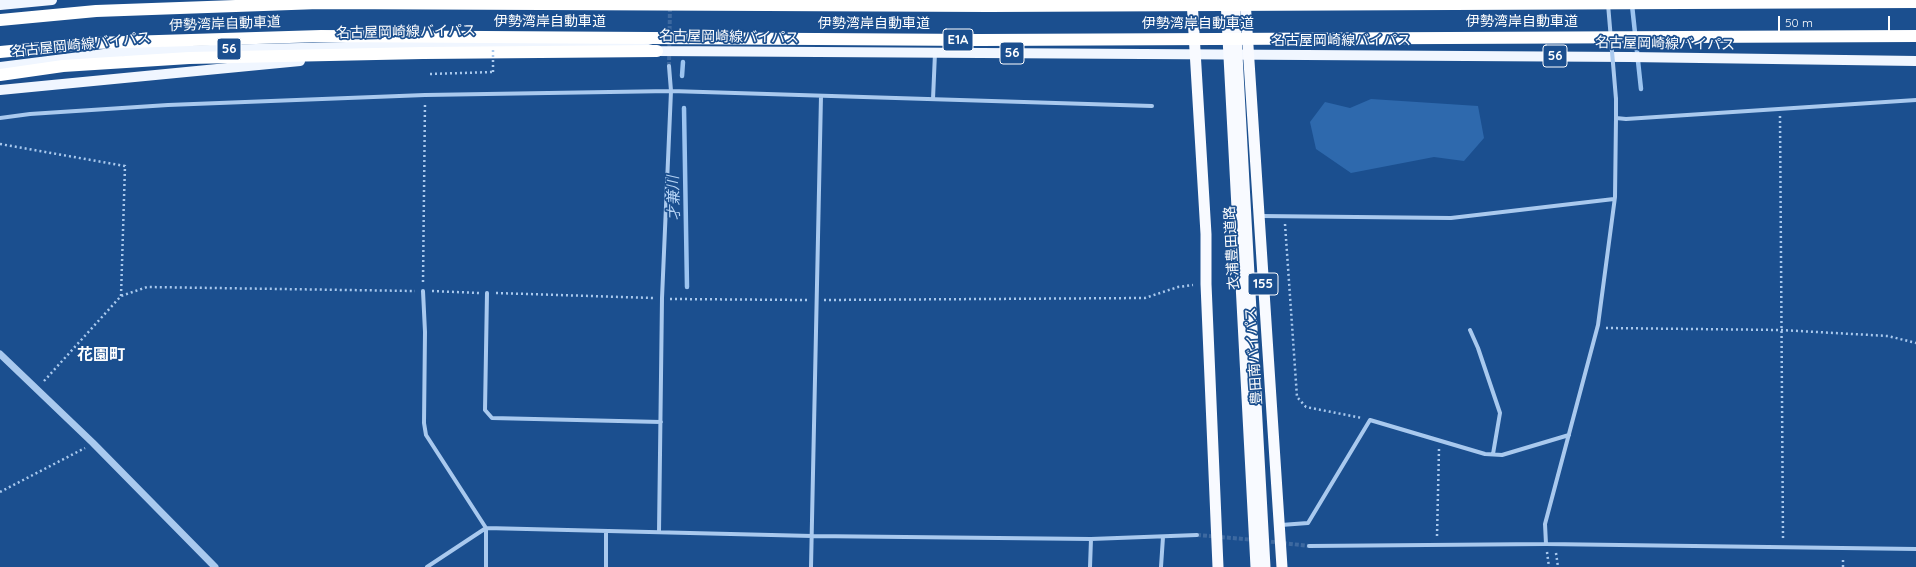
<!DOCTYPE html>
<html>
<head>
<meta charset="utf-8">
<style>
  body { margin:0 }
  #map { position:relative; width:1916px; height:567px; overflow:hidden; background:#1b4f8f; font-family:Quicksand,sans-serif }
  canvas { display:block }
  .scale { position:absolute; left:1778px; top:16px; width:112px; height:18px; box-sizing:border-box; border:2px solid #fff; border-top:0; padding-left:5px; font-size:12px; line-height:14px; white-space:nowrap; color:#fff; -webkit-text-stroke:3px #1b4f8f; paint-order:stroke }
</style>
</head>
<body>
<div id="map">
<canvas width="1916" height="567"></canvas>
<div class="scale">50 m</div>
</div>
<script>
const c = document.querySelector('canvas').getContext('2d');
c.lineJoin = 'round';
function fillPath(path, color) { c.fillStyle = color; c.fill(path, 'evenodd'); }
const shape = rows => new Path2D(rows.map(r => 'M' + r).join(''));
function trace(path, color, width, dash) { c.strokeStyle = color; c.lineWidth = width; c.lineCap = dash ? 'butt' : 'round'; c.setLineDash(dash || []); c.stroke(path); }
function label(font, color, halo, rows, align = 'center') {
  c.font = font + ' Quicksand,"Noto Sans JP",sans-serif'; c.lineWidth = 3.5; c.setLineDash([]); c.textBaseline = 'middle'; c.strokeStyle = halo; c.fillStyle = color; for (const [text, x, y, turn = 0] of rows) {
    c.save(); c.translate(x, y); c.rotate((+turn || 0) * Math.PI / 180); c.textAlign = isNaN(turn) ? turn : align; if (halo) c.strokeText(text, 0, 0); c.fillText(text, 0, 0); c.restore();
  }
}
fillPath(shape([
  [1371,99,1478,106,1484,138,1464,161,1434,157,1351,173,1316,149,1310,122,1325,102,1350,108]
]), '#2e69ad');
trace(shape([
  [1632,5,1641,89],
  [682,76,683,62],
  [684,108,687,287]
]), '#9cc4f0', 4.5);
trace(shape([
  [669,66,670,6],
  [1197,535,1255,540],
  [1265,541,1309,546]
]), '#3d69a0', 4, [4, 2]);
trace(shape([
  [430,74,493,72],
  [1780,116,1783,539],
  [0,144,125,166,121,296],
  [1285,224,1297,397,1306,407,1362,418],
  [423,282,425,103],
  [432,291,479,293],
  [496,293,653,298],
  [670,299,807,300],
  [824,300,1145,298,1178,287,1193,285],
  [1606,328,1781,330,1888,336,1916,343],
  [44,381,121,296,147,287,415,291],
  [0,492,85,448],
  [1437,536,1439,449],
  [1547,552,1549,567],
  [1556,553,1558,567],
  [1843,567,1843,557]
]), '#a9c9ee', 2.5, [2, 3]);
trace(shape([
  [933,99,935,53],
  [1616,99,1616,118,1626,119,1916,100],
  [0,118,30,114,168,105,425,95,671,91,1152,106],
  [1261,216,1451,218,1614,199],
  [423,291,425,332,424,423,426,435,486,528,486,567],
  [487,293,485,410,492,418,661,422],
  [1470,330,1478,348,1500,413,1493,454],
  [1281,525,1308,523,1370,420,1485,454,1502,455,1569,435],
  [659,532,662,298,671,91,669,66],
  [1546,544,1545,524,1598,325,1615,197,1616,118],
  [1309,546,1546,544,1916,549],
  [427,567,486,528,812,536,1091,539,1197,535],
  [606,567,606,531],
  [811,567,821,96],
  [1090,567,1091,539],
  [1161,567,1163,537]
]), '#a9c9ee', 4);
trace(shape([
  [0,354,93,443,215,567]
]), '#a9c9ee', 7);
trace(shape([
  [0,5,52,0],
  [0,67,120,52,437,45,627,44,657,51,1629,57,1916,61],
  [0,90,300,61]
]), '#f0f6ff', 10);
trace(shape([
  [1192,0,1206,234,1206,284,1218,567],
  [1245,0,1282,567]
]), '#f8faff', 11);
trace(shape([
  [423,53,657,51]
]), '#fff', 12);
trace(shape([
  [493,72,493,50]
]), '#a9c9ee', 2.5, [2, 3]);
trace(shape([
  [1608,4,1616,99]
]), '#a9c9ee', 4);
trace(shape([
  [1226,0,1256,567],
  [1234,0,1265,567]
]), '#f8faff', 11);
trace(shape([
  [0,20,96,11,319,3,989,6,1916,2],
  [0,52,94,43,321,36,980,40,1916,36],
  [0,75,63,66,189,58,423,53]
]), '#fff', 12);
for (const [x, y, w] of [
  [958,40,30],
  [229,49,24],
  [1012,53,24],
  [1555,56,24],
  [1263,284,30]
]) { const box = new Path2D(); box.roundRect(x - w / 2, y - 11, w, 22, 3); c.fillStyle = '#1b4f8f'; c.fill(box); trace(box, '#fff', 1); }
label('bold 13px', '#fff', null, [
  ["E1A",958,40],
  ["56",229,49],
  ["56",1012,53],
  ["56",1555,56],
  ["155",1263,284]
]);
label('14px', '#fff', '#1b4f8f', [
  ["伊勢湾岸自動車道",550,22],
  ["伊勢湾岸自動車道",1522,22],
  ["伊勢湾岸自動車道",225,24,-2],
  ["伊勢湾岸自動車道",874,24],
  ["伊勢湾岸自動車道",1198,24],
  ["名古屋岡崎線バイパス",406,32,-1],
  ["名古屋岡崎線バイパス",729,37,1],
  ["名古屋岡崎線バイパス",1341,41],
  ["名古屋岡崎線バイパス",1665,44,1],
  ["名古屋岡崎線バイパス",81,45,-6],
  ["衣浦豊田道路",1232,248,-93],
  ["豊田南バイパス",1254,356,-94]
]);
label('italic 15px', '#b5d3f5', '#1b4f8f', [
  ["才兼川",674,198,-91]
]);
label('bold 16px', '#fff', '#1b4f8f', [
  ["花園町",101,355]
]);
</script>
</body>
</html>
